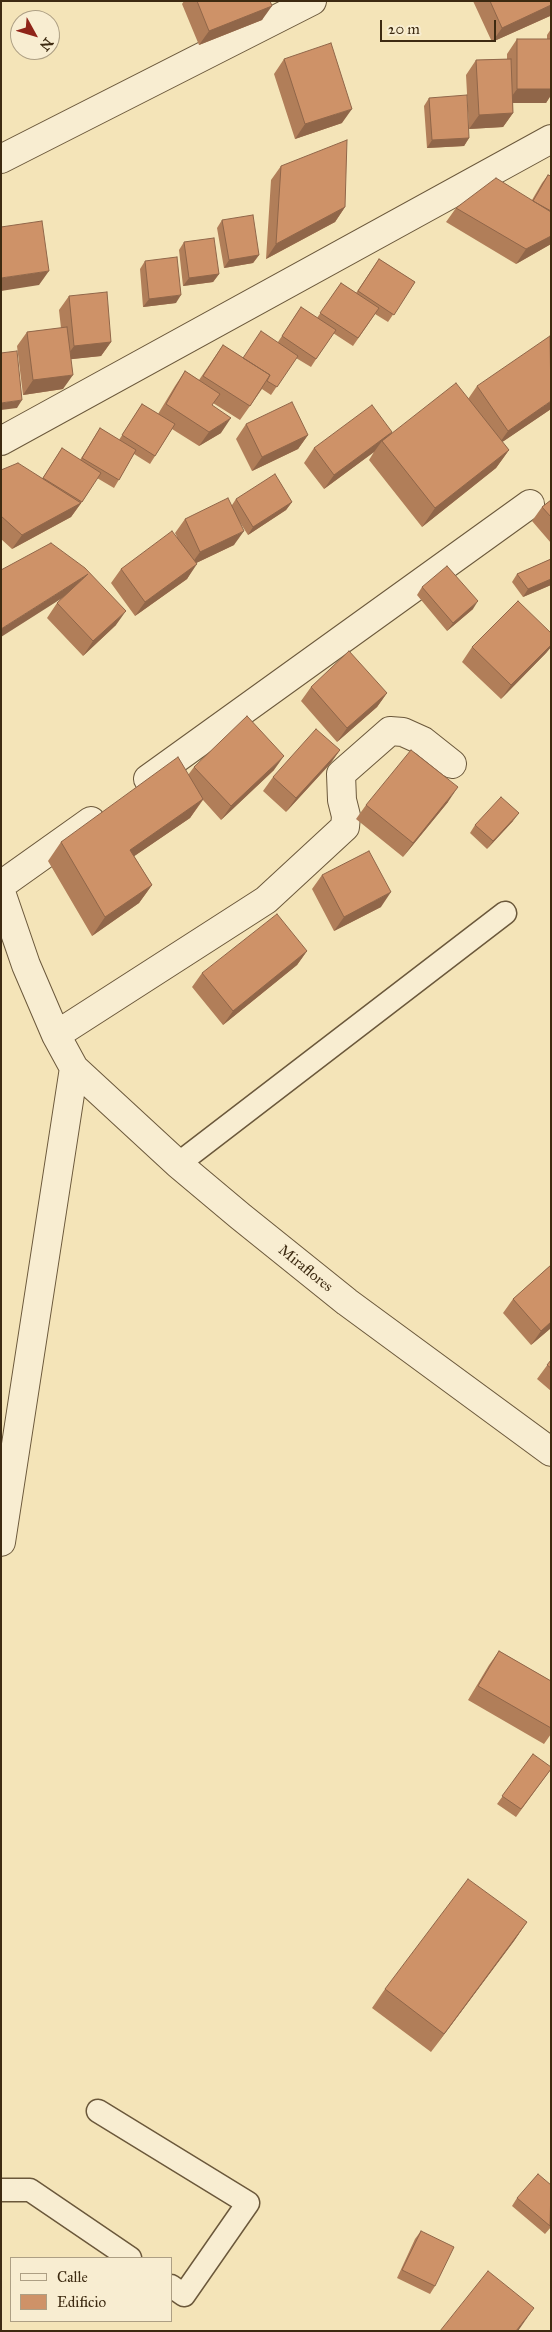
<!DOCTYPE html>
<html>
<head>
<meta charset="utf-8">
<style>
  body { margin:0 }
  #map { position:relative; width:552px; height:2332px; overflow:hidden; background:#f4e4b8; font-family:"IM FELL Great Primer",serif }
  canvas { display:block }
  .frame { position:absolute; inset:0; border:2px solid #3d2a11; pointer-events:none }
  .legend { position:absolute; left:10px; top:2257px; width:162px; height:65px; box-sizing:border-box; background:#f8edd1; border:1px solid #ad9f84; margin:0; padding:6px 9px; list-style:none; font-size:15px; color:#3d2a11 }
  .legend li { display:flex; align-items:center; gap:10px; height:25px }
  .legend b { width:25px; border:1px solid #ad9f84 }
  .north { position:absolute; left:10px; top:10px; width:50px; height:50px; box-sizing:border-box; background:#f8edd1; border:1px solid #ad9f84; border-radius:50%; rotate:129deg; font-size:14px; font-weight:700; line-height:20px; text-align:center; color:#3d2a11 }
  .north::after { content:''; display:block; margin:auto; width:18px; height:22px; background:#8f2418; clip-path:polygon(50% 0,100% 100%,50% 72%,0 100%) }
  .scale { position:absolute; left:380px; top:20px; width:116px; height:22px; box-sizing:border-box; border:2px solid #3d2a11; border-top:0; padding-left:6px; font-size:15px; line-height:18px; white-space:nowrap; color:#3d2a11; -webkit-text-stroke:4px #f8edd1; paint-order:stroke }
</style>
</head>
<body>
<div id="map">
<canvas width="552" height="2332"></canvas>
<div class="frame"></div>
<ul class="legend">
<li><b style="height:6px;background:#f8edd1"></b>Calle</li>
<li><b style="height:14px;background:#ce9268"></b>Edificio</li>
</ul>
<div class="north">N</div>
<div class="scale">20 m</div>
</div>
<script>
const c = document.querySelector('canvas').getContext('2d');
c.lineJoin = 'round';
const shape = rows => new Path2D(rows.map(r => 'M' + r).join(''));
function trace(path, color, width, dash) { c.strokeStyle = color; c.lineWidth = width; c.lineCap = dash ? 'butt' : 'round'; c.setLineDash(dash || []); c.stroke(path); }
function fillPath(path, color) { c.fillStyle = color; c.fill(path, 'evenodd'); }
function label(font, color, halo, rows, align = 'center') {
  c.font = font + ' "IM FELL Great Primer",serif'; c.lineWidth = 4; c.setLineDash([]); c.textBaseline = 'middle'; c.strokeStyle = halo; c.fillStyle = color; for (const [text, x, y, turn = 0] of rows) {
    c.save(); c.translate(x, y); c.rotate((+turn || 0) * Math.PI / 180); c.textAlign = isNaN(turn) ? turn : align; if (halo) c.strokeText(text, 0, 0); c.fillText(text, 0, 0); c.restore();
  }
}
const service = shape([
  [178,1164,505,913],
  [98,2111,248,2203,184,2295,171,2286],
  [1,2190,30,2190,130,2258]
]);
const minor = shape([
  [1,159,312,1],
  [1,441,551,139],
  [148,779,530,504],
  [1,885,91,821],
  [1,892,26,965,56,1035,74,1068,1,1542],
  [56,1035,266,900,345,827,346,816,342,800,341,774,390,731,403,732,423,741,452,764],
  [74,1068,178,1164,240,1216,347,1302,551,1452]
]);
trace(service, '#6b583b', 25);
trace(minor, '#6b583b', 30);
trace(service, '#f8edd1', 22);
trace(minor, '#f8edd1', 28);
fillPath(shape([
  [184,1,270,1,262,20,199,45,182,4],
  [473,1,551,1,551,14,550,16,492,42],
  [551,29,551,95,546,103,513,103,513,113,503,127,469,129,466,75,476,60,507,59,507,54,517,39,547,39,547,35],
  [284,59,342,123,295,139,274,74],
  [429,98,469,138,464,146,427,148,424,106],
  [281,166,345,207,335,222,266,259,271,180],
  [548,175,551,176,551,244,516,264,446,222,456,208,532,200,542,183],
  [222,220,259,255,253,263,224,268,217,228],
  [184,242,219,274,213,282,183,286,179,250],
  [379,259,415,282,388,322,375,314,353,346,333,333,311,367,296,358,271,395,262,389,240,420,213,403,212,405,221,433,199,446,172,429,150,464,134,454,114,488,97,478,82,502,71,517,12,549,1,539,1,470,42,479,62,448,80,460,100,428,119,440,142,404,158,414,175,386,185,371,199,380,223,345,243,358,278,342,301,307,317,318,341,283,356,293],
  [145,261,176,303,143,307,140,269],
  [69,296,111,342,101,356,71,359,63,389,23,395,17,346,27,332,61,328,59,310],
  [477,386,551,409,502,442,509,450,496,468,422,527,369,460,374,452,324,489,304,463,314,448,391,434,468,399],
  [246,424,308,435,298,449,252,471,236,439],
  [236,499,292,502,286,510,248,535,239,521,234,545,196,563,187,579,135,616,111,583,121,569,177,537,175,533,185,519,232,505],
  [551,500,551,543,532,521,542,507],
  [51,543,116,625,83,656,47,618,57,603,65,596],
  [551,559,551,585,523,597,512,582,517,574],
  [422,587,473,609,447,631,417,595],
  [551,633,551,647,546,653,501,699,462,662,472,647],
  [311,687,387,693,377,707,337,742,301,701],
  [340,750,330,764,286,812,263,791,273,777],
  [194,767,274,770,221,820,203,800,190,818,134,856,152,885,139,903,92,936,48,861,61,842,188,775],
  [448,802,403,857,356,819,366,805],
  [513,821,487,849,470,833,475,825],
  [322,875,381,907,334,931,312,889],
  [307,951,297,965,223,1025,192,987,202,973],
  [551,1265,551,1328,531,1345,503,1313,513,1299],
  [551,1360,551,1391,537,1379],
  [499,1651,551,1681,551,1734,544,1744,468,1700,489,1665],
  [533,1754,551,1769,516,1817,497,1804],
  [527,1922,514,1941,431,2052,372,2008,385,1989],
  [551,2185,551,2227,545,2234,512,2206,517,2198],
  [421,2231,435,2286,430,2294,397,2278,415,2239]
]), '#b17e59');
fillPath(shape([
  [551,5,551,14,550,16,492,42,502,28],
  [272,6,262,20,199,45,209,31],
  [517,89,551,89,551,95,546,103,507,103],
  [352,109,342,123,295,139,305,124],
  [513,113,503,127,469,129,479,115],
  [469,138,464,146,427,148,432,140],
  [345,207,335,222,266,259,276,244],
  [551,236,551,244,516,264,526,249],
  [259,255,253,263,224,268,229,260],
  [49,271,39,285,1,291,1,278],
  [219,274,213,282,183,286,189,278],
  [181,295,176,303,143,307,149,299],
  [111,342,101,356,64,360,74,346],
  [73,375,63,389,23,395,33,380],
  [22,400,17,408,1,410,1,403],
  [551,401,551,409,498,445,508,431],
  [231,418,221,433,199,446,209,432],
  [392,432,384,444,382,441,374,452,324,489,334,475],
  [308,435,298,449,252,471,262,457],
  [509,450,496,468,422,527,435,508],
  [292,502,286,510,248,535,253,527],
  [81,503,71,517,12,549,22,535],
  [244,531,234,545,190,566,200,552],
  [197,564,187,579,135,616,145,602],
  [88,574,78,588,1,637,1,629],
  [551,579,551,585,523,597,528,589],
  [478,601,473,609,447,631,453,623],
  [126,611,116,625,83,656,93,641],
  [551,645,551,647,546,653,501,699,511,685],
  [387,693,377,707,337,742,347,728],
  [340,750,330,764,286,812,296,798],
  [284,756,274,770,221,820,231,806],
  [458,787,448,802,403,857,413,843],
  [203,799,190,818,117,868,130,850],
  [519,813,513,821,487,849,493,841],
  [152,885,139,903,92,936,105,917],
  [391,892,381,907,334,931,344,917],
  [307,951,297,965,223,1025,233,1011],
  [551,1322,551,1328,531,1345,541,1331],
  [527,1922,514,1941,431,2052,444,2034],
  [534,2308,518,2331,516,2331]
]), '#906649');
const building = shape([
  [197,1,270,1,272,6,209,31,197,1],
  [490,1,551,1,551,5,502,28,490,1],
  [517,39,551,39,551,89,517,89,517,39],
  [331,43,352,109,305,124,284,59,331,43],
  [511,59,513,113,479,115,476,60,511,59],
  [467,95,469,138,432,140,429,98,467,95],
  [347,140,345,207,276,244,281,166,347,140],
  [548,175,551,176,551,211,533,201,548,175],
  [496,178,551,212,551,236,526,249,456,208,496,178],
  [253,215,259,255,229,260,222,220,253,215],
  [42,221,49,271,1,278,1,227,42,221],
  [214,238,219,274,189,278,184,242,214,238],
  [177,257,181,295,149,299,145,261,177,257],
  [379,259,415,282,394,315,358,291,379,259],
  [341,283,379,308,358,338,320,313,341,283],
  [107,292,111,342,74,346,69,296,107,292],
  [301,307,336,330,316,359,282,336,301,307],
  [67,327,73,375,33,380,27,332,67,327],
  [261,331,298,356,277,387,267,381,270,375,243,358,261,331],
  [550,336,551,401,508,431,477,386,550,336],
  [223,345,270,375,250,406,203,376,223,345],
  [17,351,22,400,1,403,1,353,17,351],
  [185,371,220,394,212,405,231,418,209,432,166,404,185,371],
  [456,383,509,450,435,508,382,441,456,383],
  [292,402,308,435,262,457,246,424,292,402],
  [142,404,175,424,155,456,122,435,142,404],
  [372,405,392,432,334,475,314,448,372,405],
  [100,428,136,450,119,480,82,458,100,428],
  [62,448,101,473,82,502,43,478,62,448],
  [18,463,81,503,22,535,1,516,1,470,18,463],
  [275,474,292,502,253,527,236,499,275,474],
  [228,498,244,531,200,552,185,519,228,498],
  [551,500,551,517,542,507,551,500],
  [172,531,197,564,145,602,121,569,172,531],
  [51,543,85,568,126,611,93,641,57,603,88,574,1,629,1,570,51,543],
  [551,559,551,579,528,589,517,574,551,559],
  [447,566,478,601,453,623,422,587,447,566],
  [518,601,551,633,551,645,511,685,472,647,518,601],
  [349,651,387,693,347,728,311,687,349,651],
  [247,716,284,756,231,806,194,767,247,716],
  [316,729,340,750,296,798,273,777,316,729],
  [411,750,458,787,413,843,366,805,411,750],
  [178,757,203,799,130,850,152,885,105,917,61,842,178,757],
  [501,797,519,813,493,841,475,825,501,797],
  [369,851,391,892,344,917,322,875,369,851],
  [277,914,307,951,233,1011,202,973,277,914],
  [551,1265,551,1322,541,1331,513,1299,551,1265],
  [551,1360,551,1368,547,1365,551,1360],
  [499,1651,551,1681,551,1728,478,1686,499,1651],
  [533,1754,551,1767,551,1769,521,1809,502,1796,533,1754],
  [468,1879,527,1922,444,2034,385,1989,468,1879],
  [538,2174,551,2185,550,2226,517,2198,538,2174],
  [421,2231,454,2247,435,2286,402,2270,421,2231],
  [488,2271,534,2308,516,2331,440,2331,488,2271]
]);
fillPath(building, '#ce9268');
trace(building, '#906649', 1);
label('15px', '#3d2a11', '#f8edd1', [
  ["Miraflores",305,1269,39]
]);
</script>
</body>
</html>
